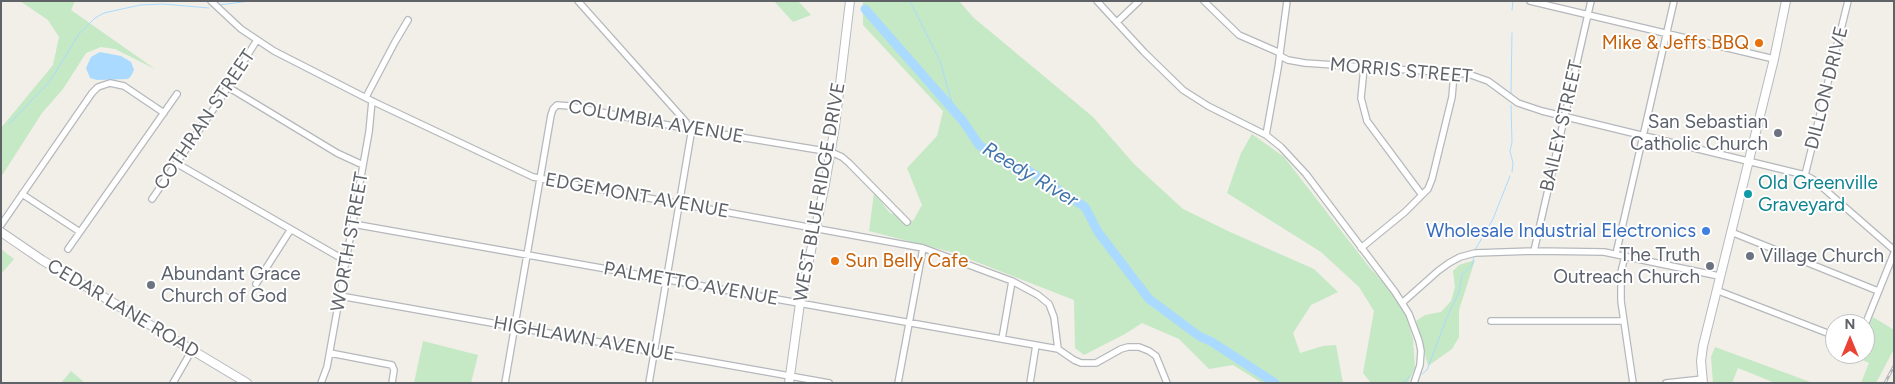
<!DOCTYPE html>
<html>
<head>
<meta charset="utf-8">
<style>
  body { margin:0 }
  #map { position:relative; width:1895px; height:384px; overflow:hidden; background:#f1efe8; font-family:Figtree,sans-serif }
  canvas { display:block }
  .frame { position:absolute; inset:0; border:2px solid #5f6368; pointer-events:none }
  .north { position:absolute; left:1825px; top:314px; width:50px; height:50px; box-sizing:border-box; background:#fff; border:1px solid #bfc1c3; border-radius:50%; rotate:0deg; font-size:14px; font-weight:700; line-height:20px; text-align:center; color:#5f6368 }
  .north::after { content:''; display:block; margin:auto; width:18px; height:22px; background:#ea4335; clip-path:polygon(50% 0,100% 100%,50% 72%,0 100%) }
</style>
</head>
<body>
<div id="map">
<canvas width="1895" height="384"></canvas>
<div class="frame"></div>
<div class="north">N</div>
</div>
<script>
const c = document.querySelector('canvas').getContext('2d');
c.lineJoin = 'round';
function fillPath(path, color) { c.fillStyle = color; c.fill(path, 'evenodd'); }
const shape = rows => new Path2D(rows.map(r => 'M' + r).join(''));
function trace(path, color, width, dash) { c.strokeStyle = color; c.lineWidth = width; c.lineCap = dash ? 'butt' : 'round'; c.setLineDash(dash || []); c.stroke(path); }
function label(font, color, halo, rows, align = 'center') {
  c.font = font + ' Figtree,sans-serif'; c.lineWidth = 4; c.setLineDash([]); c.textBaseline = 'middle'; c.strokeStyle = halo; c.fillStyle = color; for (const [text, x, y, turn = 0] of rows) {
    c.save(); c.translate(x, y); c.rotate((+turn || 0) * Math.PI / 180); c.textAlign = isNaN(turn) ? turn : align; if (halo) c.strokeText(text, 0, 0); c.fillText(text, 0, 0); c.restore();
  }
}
fillPath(shape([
  [20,1,75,1,71,10,155,69,115,49,101,47,86,53,63,89,42,113,1,177,1,128,53,65,59,37,48,20],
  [774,1,798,1,811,15,793,22],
  [863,1,959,1,974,18,1093,117,1134,164,1183,209,1230,232,1314,269,1338,292,1311,305,1293,333,1300,353,1323,346,1336,345,1343,383,1262,383,1233,365,1209,369,1179,339,1142,323,1125,334,1084,355,1075,348,1074,300,951,252,869,231,874,193,890,213,913,221,922,205,907,168,937,136,943,111,863,25],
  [1252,134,1284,157,1370,268,1402,303,1413,339,1415,368,1408,383,1371,383,1363,373,1374,311,1359,287,1321,252,1227,193,1241,153],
  [1,249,14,259,1,274],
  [1475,260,1459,310,1459,337,1452,349,1428,366,1416,321,1425,315,1441,312,1451,301,1455,287,1453,271,1459,265],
  [1873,317,1894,330,1894,349,1876,383,1861,383,1869,363,1858,358,1858,354,1865,354,1865,334],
  [423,341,478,355,471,383,414,383],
  [1715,347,1813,383,1775,383,1738,368,1732,383,1713,383,1711,357],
  [71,371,85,383,61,383]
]), '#c5e8c5');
fillPath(shape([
  [100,52,121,56,131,62,134,70,131,76,128,79,97,80,90,78,86,68,91,57]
]), '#aadaff');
trace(shape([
  [910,1,940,61,954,110],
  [219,5,250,1],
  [1512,10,1513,1],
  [1511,93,1512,33],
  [1511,105,1512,142,1510,151,1513,163,1512,172],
  [9,124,50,81,79,34,95,18,104,13,140,5,163,4,209,8],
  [1475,250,1493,219,1510,176],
  [1422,374,1427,370,1447,317,1459,292,1462,275,1472,265,1474,257],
  [1403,383,1410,376]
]), '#aadaff', 1);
trace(shape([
  [865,9,963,121,979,145,1009,164,1026,169,1085,207,1098,232,1149,299,1199,336,1212,342,1275,383]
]), '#aadaff', 9);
const street = shape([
  [211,1,241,29,274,51,372,101,533,177,923,248,1012,281,1038,295,1049,304,1054,317,1058,349],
  [578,1,686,122,687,127],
  [1097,1,1144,52,1183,90,1208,106,1266,135,1281,147,1306,174,1395,292,1409,314,1419,341,1421,351,1420,365,1414,383],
  [1204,1,1239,35,1278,52,1282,57,1288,60,1305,63,1468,74,1488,81,1518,103,1542,111,1805,175,1814,180,1894,250],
  [1530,1,1774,59],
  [1117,22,1139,1],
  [1364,68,1361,98,1367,121,1422,195],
  [228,87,337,153,363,165],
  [366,97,395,42,408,20],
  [1266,135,1278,68,1287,1],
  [176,163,346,261],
  [1805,175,1848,1],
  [22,194,80,232],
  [152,199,219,101,257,40],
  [353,224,1058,349,1074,360,1081,363,1096,363,1121,349,1128,347,1139,347,1149,351,1156,356,1167,383],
  [1,225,92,93,98,87,110,83,124,86,164,113],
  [1731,232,1878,291],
  [1361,248,1405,212,1428,189,1432,179,1452,97,1454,73],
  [68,249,177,94],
  [1534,251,1591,1],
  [1616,254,1674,1],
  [1625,256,1621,272,1621,301,1633,383],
  [256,284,291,229],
  [1716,290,1835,336],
  [340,296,829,383],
  [1402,303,1438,271,1449,263,1460,257,1475,253,1534,251,1604,252,1719,276],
  [1491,321,1624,321],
  [1865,325,1894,253],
  [1002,339,1012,281],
  [330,353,392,365,394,370,392,383],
  [173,383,192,350],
  [321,383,327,367,369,132,372,101],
  [505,383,551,115,553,109,557,105,569,106,673,126,831,152,842,157,849,163,907,222],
  [649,383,692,128],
  [898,383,923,248],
  [1030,383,1036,345],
  [1666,383,1703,379]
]);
const secondary = shape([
  [1,232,42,260,247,383],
  [789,383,800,303,825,184,835,126,850,1],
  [1703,383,1701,361,1703,346,1774,59,1786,1]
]);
trace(street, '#b5b8bc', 8);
trace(secondary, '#b6babf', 10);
trace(street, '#fff', 5.5);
trace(secondary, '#fff', 8);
const rail = shape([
  [1885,383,1894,366]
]);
trace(rail, '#b6b7b8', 3);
trace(rail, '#fff', 1, [4]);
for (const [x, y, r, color] of [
  [1759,43,5,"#e8710a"],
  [1778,133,5,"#6b7280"],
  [1748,194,5,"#0f9aa8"],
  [1706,231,5,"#3f7fe0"],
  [1750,256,5,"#6b7280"],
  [835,261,5,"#e8710a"],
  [1710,266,5,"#6b7280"],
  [151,285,5,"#6b7280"]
]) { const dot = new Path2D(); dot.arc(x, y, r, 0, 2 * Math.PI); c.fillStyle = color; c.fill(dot); trace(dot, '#fff', 2); }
label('19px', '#c56008', '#fff', [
  ["Mike & Jeffs BBQ",1749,43],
  ["Sun Belly Cafe",845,261,"left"]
], 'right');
label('19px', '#5f6368', '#fff', [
  ["MORRIS STREET",1401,71,5],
  ["DILLON DRIVE",1827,88,-76],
  ["COTHRAN STREET",205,120,-56],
  ["COLUMBIA AVENUE",656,122,10],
  ["BAILEY STREET",1562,126,-77],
  ["WEST BLUE RIDGE DRIVE",820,192,-80],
  ["EDGEMONT AVENUE",637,196,10],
  ["WORTH STREET",350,242,-80],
  ["PALMETTO AVENUE",691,284,10],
  ["CEDAR LANE ROAD",123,309,31],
  ["HIGHLAWN AVENUE",584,339,10]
]);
label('19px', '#5b616d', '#fff', [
  ["San Sebastian",1768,122],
  ["Catholic Church",1768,144],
  ["The Truth",1700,255],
  ["Outreach Church",1700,277],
  ["Village Church",1760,256,"left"],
  ["Abundant Grace",161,274,"left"],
  ["Church of God",161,296,"left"]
], 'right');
label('19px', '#0d838f', '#fff', [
  ["Old Greenville",1758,183],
  ["Graveyard",1758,205]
], 'left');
label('19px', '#366cbe', '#fff', [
  ["Wholesale Industrial Electronics",1696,231]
], 'right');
label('italic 20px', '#4174aa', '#fff', [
  ["Reedy River",1030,175,31]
]);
</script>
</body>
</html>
